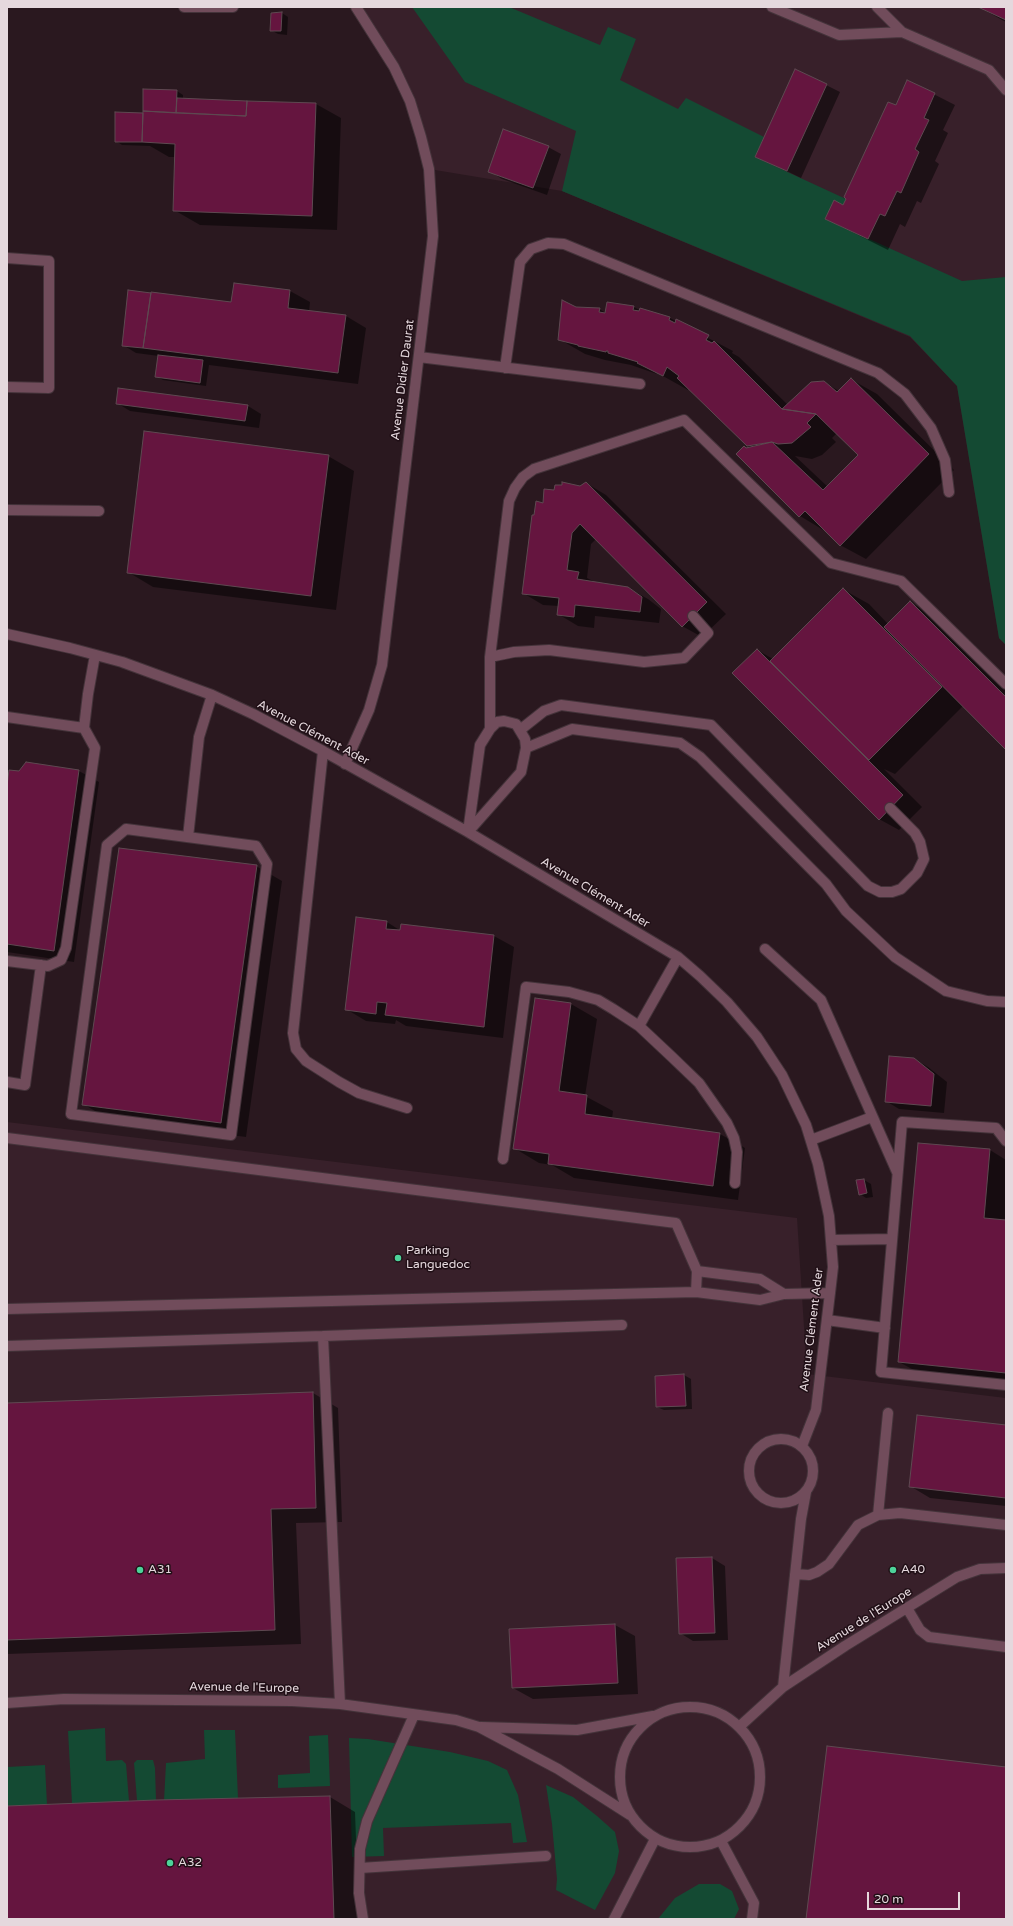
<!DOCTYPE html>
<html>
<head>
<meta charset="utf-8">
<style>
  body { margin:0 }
  #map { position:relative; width:1013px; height:1926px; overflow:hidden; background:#2a181f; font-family:"Varela Round",sans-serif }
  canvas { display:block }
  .frame { position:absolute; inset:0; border:8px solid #e5d8dd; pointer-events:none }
  .scale { position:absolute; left:867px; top:1892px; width:93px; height:18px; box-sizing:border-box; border:2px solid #e5d8dd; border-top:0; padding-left:5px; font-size:12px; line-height:14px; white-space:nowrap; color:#e5d8dd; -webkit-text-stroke:3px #200f16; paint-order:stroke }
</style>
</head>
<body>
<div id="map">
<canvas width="1013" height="1926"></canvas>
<div class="frame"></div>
<div class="scale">20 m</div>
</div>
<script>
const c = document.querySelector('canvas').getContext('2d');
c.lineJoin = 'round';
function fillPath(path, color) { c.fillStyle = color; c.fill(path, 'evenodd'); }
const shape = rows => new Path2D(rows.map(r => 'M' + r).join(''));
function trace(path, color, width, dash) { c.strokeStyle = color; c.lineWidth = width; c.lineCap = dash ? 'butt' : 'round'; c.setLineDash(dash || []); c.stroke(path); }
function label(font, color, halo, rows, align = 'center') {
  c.font = font + ' "Varela Round",sans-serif'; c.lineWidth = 3; c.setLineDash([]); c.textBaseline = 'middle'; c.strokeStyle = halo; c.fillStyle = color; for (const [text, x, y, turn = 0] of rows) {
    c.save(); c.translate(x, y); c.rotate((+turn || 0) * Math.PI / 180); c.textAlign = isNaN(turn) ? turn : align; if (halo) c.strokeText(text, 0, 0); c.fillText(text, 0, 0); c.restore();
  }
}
fillPath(shape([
  [356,7,1006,7,1006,645,999,638,957,386,910,337,562,191,429,169,410,101],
  [7,1122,797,1218,807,1374,1006,1398,1006,1919,7,1919]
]), '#38202a');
fillPath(shape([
  [412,7,509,7,600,45,608,27,636,39,620,80,678,109,686,98,764,137,755,157,846,199,843,205,834,201,825,219,962,281,1006,277,1006,645,999,638,957,386,910,336,562,191,576,131,465,82],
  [105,1728,106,1761,122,1760,126,1764,129,1801,72,1803,68,1731],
  [204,1730,235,1730,238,1798,164,1801,166,1763,205,1759],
  [328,1735,330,1786,278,1788,278,1775,310,1773,309,1736],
  [349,1738,368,1739,450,1752,488,1761,507,1770,518,1795,527,1842,513,1843,511,1823,383,1828,384,1856,352,1857],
  [137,1760,153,1760,155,1768,156,1800,137,1800,134,1763],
  [45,1765,47,1805,7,1806,7,1767],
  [546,1785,573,1797,597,1816,615,1832,619,1851,615,1873,595,1910,556,1890,557,1879,552,1824],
  [699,1884,720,1884,732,1891,739,1909,734,1919,658,1919,675,1898]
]), '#144a33');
fillPath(shape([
  [979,7,1006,7,1006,22,1002,20],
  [282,13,288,17,287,35,278,34,271,30],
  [908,81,955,105,943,130,948,133,935,161,939,164,921,203,917,201,905,227,900,224,888,250,826,219,844,206],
  [826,85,840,92,801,178,756,156],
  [177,91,183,95,183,99,316,104,341,118,337,230,200,225,174,210,176,157,169,157,150,146,122,145,116,141,143,114],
  [548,147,561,154,547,195,502,179,489,171],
  [234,284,290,291,310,302,309,312,346,316,366,328,358,384,209,365,206,386,163,380,156,376,159,356,136,353,123,345,232,303],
  [634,307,641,311,641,309,670,318,733,351,732,353,739,357,788,405,824,382,839,391,852,380,877,394,954,470,866,559,840,545,825,531,800,516,746,449,749,446,689,388,688,390,654,371,657,374,631,365,605,360,585,354,559,339,576,308,599,309,606,313],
  [837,433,859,455,828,487,795,456,812,459,822,455,836,442,832,438],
  [117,403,248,406,261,414,259,428,130,411],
  [328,456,354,471,336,610,153,587,128,572],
  [586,483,606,495,726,614,702,637,682,626,596,539,591,544,587,578,597,583,628,588,648,599,661,609,659,623,595,616,594,628,578,626,558,614,559,606,543,605,523,593,535,516,554,491,581,487],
  [844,590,869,604,888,624,910,602,930,614,1006,690,1006,748,963,706,895,774,884,769,922,807,899,830,879,819,757,650,773,659],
  [26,763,79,771,99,782,74,962,7,952,7,793],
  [256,866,282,881,246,1137,109,1119,83,1104],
  [387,922,401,931,402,925,494,936,514,947,503,1038,406,1026,396,1020,395,1024,366,1021,346,1009],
  [536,999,571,1004,597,1019,585,1096,613,1111,612,1119,720,1134,745,1148,738,1200,574,1178,552,1165,539,1163,514,1148],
  [914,1059,928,1067,947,1082,944,1113,899,1109,886,1101],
  [990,1150,1006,1160,1006,1384,925,1376,899,1362],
  [864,1180,871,1184,873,1197,866,1198,860,1194],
  [684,1375,691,1379,692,1409,664,1410,657,1407],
  [313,1393,338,1408,342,1522,296,1523,301,1644,7,1654,7,1404],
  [1006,1426,1006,1506,930,1498,910,1486],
  [712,1558,725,1566,728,1640,693,1641,680,1633],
  [615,1625,635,1636,638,1694,533,1699,513,1688,510,1630],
  [330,1797,355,1812,359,1919,7,1919,7,1806]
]), '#0007');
const building = shape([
  [978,7,1006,7,1006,20,978,7],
  [282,12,281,31,270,31,271,13,282,12],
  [795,69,827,84,787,171,755,157,795,69],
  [907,80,935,93,924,118,929,120,915,149,919,152,901,193,897,191,885,216,880,214,868,239,825,219,834,200,843,205,846,199,844,197,888,102,896,105,907,80],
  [143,89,177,90,176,113,143,111,143,89],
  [177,98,247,101,246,116,176,113,177,98],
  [247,101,316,103,312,216,173,211,175,144,142,142,143,111,246,116,247,101],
  [115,112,143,113,142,142,115,142,115,112],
  [503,129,549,146,533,188,488,172,503,129],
  [234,283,290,290,288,308,346,315,338,373,143,348,151,292,231,302,234,283],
  [128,290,151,293,143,348,122,346,128,290],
  [562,300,576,307,600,308,599,312,605,313,607,302,634,306,633,310,639,311,640,308,670,317,669,320,675,323,676,319,709,335,706,340,712,343,714,341,782,409,816,414,807,423,811,427,792,443,778,444,772,442,747,446,677,378,679,376,667,367,663,376,637,363,638,362,608,353,608,351,606,351,606,352,578,346,578,345,558,340,562,300],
  [158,355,203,360,200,383,155,377,158,355],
  [851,378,929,454,840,546,805,511,799,517,736,454,744,446,746,448,772,442,823,490,858,455,816,414,782,409,811,382,824,381,837,392,851,378],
  [118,388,248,405,245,421,116,404,118,388],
  [144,431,329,455,311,596,127,573,144,431],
  [562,482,580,486,586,482,707,602,682,627,580,524,572,533,567,570,579,572,577,579,628,587,642,597,640,612,575,605,574,617,557,615,559,598,522,594,532,515,534,515,536,501,543,503,544,489,554,490,555,485,562,485,562,482],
  [843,588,942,687,869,760,770,661,843,588],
  [910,601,1006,697,1006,750,884,627,910,601],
  [757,649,903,795,879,820,732,673,757,649],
  [26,762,79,770,54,951,7,944,7,786,9,770,19,771,26,762],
  [119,848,257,865,221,1123,82,1105,119,848],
  [356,917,387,921,386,929,400,930,401,924,494,935,484,1027,385,1015,387,1003,377,1002,376,1014,345,1010,356,917],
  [535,998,571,1003,559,1091,587,1095,585,1114,720,1133,713,1186,548,1164,549,1154,513,1149,535,998],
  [889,1056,914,1058,934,1074,931,1106,885,1102,889,1056],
  [918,1143,990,1149,984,1218,1006,1220,1006,1373,898,1362,918,1143],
  [864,1179,867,1193,859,1195,856,1180,864,1179],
  [684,1374,686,1406,656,1407,655,1376,684,1374],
  [313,1392,316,1508,271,1509,275,1630,7,1640,7,1403,313,1392],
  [917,1415,1006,1425,1006,1498,909,1487,917,1415],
  [712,1557,715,1633,679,1634,676,1558,712,1557],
  [615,1624,618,1683,512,1688,509,1629,615,1624],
  [827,1746,1006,1767,1006,1919,806,1919,827,1746],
  [330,1796,334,1919,7,1919,7,1806,156,1800,330,1796]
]);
fillPath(building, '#65153f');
trace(building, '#5e4951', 1);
const minor = shape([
  [184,7,233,7],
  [772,7,839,35,902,32],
  [877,7,902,32,989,70,1006,90],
  [7,258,49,261,49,388,7,387],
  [419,357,640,384],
  [505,368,520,262,531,249,548,243,564,244,878,373,905,394,931,428,945,460,949,492],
  [7,510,99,511],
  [7,634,70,648,122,662,212,695,253,714,323,751,468,832,678,957,700,976,727,1002,757,1037,782,1075,806,1125,818,1164,829,1216,833,1267,830,1293,816,1410,802,1446],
  [490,657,514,652,549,650,644,662,684,658,708,633,693,616],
  [7,717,84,728],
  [504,721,516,724,525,739,526,748,521,772,468,832,480,745,490,729,497,722,504,721],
  [490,729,490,657,509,501,515,488,523,477,534,469,684,420,831,563,901,581,1006,684],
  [520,730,544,711,561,705,711,725,868,886,880,892,892,892,901,889,917,873,924,859,920,842,915,833,890,808],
  [526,748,572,729,680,743,700,757,826,884,846,911,895,957,946,991,987,1001,1006,1002],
  [323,751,293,1033,296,1049,306,1061,339,1082,359,1093,407,1108],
  [345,764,369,710,382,665,433,236,429,169,421,137,410,101,394,67,356,7],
  [126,829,256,846,267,864,231,1135,71,1114,107,845,126,829],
  [188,837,199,737,212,695],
  [765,949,821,1000,897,1172],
  [7,961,48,966,61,960,66,948,95,748,84,728,88,694,95,655],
  [639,1026,678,957],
  [7,1082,25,1085,41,965],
  [7,1138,676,1223,697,1271,760,1279,784,1294],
  [811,1140,872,1117],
  [1006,1141,996,1128,902,1122,881,1372,1006,1385],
  [503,1159,526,987,569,992,598,1000,613,1009,639,1026,672,1057,699,1083,727,1123,734,1138,737,1152,735,1183],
  [831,1240,892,1239],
  [696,1292,697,1271],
  [7,1309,696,1292,760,1300,784,1294,830,1293],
  [827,1320,885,1328],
  [7,1346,323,1336],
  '749 1471a32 32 0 1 1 64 0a32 32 0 1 1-64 0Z',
  [878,1515,888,1413],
  [795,1574,809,1575,817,1572,829,1564,858,1525,878,1515,900,1513,1006,1525],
  [907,1608,920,1630,929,1637,1006,1647],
  [783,1687,801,1519,806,1492],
  [7,1703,64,1699,292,1701,340,1704,456,1720,479,1727,558,1769,630,1815],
  [340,1704,323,1336,622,1325],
  '620 1777a70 70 0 1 1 140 0a70 70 0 1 1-140 0Z',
  [481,1727,577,1730,653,1716],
  [739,1727,783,1687,845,1646,957,1577,980,1569,1006,1568],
  [721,1841,754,1903,752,1919],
  [360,1868,546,1856],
  [363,1919,359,1893,360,1849,367,1821,414,1715],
  [614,1919,655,1839]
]);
trace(minor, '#44333a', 12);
trace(minor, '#714c5b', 10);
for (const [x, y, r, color] of [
  [398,1258,4,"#4dd39a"],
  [140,1570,4,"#4dd39a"],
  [893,1570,4,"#4dd39a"],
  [170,1863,4,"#4dd39a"]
]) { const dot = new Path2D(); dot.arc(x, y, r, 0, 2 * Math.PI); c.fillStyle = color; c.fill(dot); trace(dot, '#200f16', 1.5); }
label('12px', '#e5d8dd', '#200f16', [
  ["Avenue Didier Daurat",403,380,-83],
  ["Avenue Clément Ader",313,733,28],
  ["Avenue Clément Ader",595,893,31],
  ["Avenue Clément Ader",812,1330,-83],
  ["Avenue de l'Europe",864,1620,-32],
  ["Avenue de l'Europe",244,1688,1]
]);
label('12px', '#e5d8dd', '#200f16', [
  ["Parking",406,1251],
  ["Languedoc",406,1265],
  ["A31",148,1570],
  ["A40",901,1570],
  ["A32",178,1863]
], 'left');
</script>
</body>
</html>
